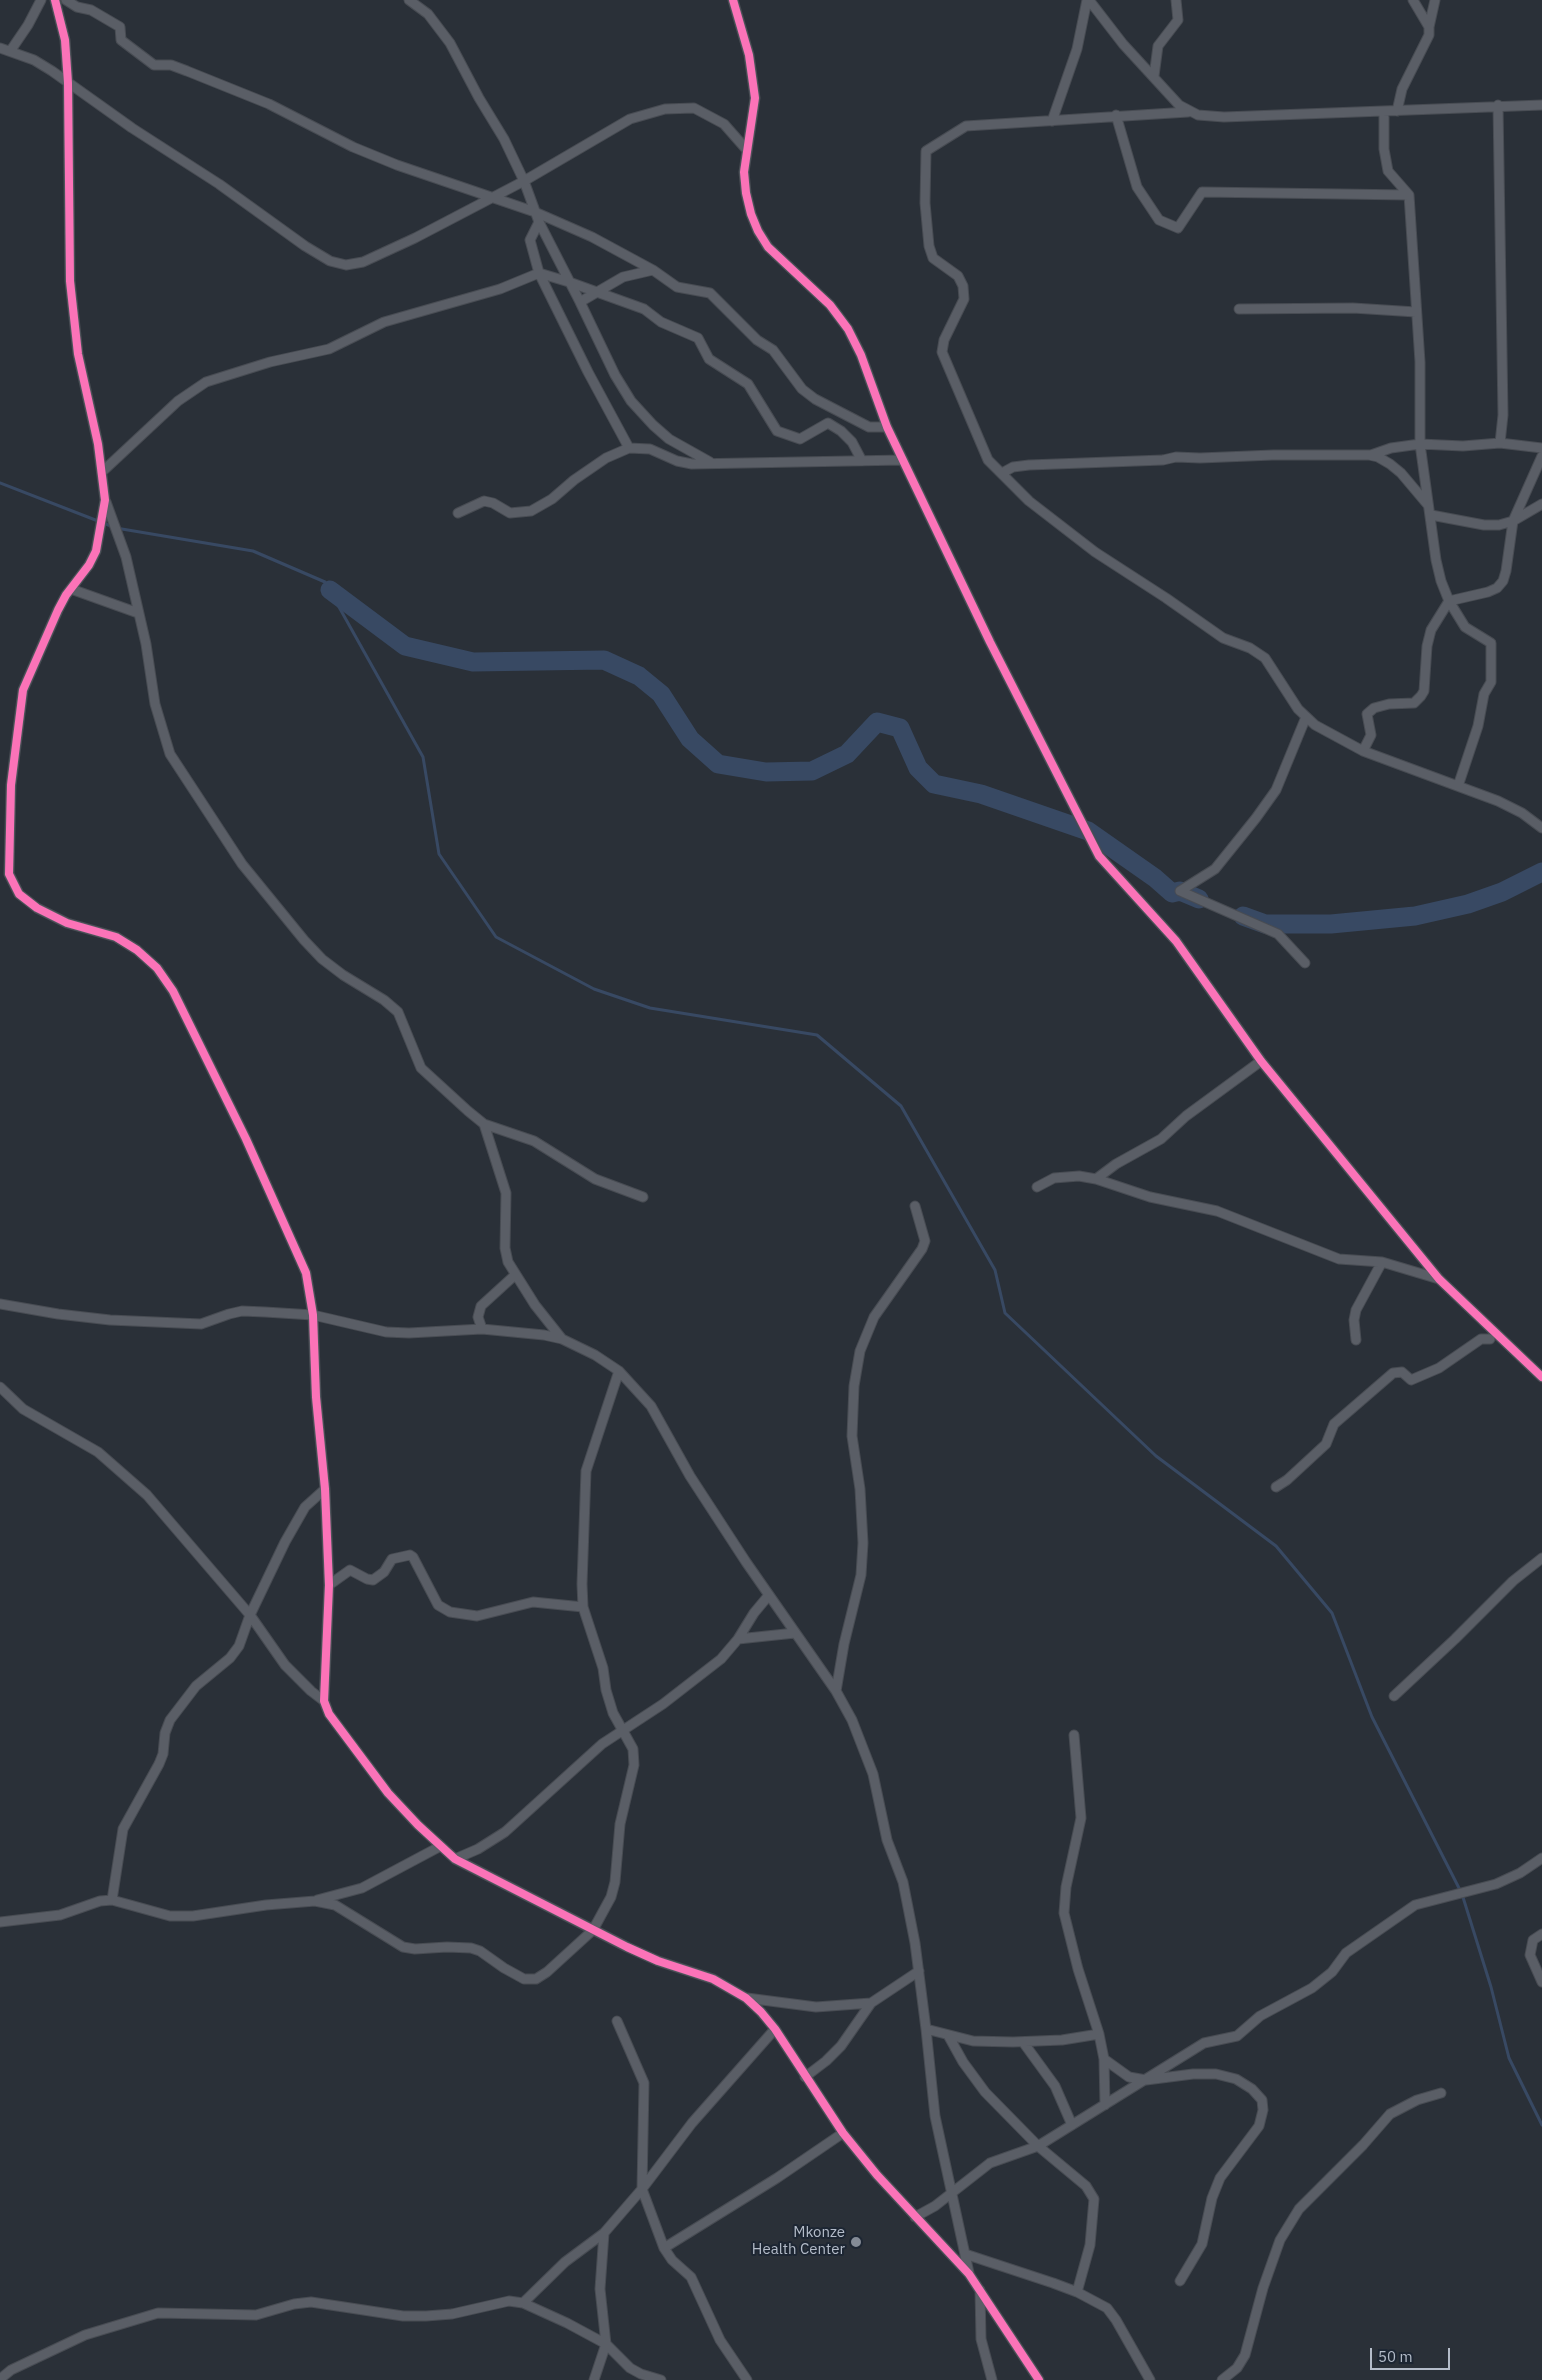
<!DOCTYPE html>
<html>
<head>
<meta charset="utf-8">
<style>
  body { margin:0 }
  #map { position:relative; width:1542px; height:2380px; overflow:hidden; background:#2a3038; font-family:"IBM Plex Sans",sans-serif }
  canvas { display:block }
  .scale { position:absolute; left:1370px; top:2348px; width:80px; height:22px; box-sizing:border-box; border:2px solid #b4bcc9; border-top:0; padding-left:6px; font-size:15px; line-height:18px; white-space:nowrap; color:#b4bcc9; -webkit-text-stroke:4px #1d2633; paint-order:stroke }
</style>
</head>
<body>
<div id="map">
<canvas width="1542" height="2380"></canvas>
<div class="scale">50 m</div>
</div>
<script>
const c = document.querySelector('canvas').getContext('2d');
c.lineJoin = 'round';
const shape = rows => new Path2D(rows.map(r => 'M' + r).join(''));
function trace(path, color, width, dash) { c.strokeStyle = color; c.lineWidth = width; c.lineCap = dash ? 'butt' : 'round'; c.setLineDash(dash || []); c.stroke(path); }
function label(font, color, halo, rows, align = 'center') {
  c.font = font + ' "IBM Plex Sans",sans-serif'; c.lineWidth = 4; c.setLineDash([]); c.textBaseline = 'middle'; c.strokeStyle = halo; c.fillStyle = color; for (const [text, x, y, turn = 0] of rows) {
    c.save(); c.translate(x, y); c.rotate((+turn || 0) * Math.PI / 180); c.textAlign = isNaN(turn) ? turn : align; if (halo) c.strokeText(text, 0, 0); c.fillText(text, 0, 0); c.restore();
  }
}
trace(shape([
  [0,483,116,528,253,551,325,582,423,757,439,854,496,937,594,989,650,1008,817,1035,901,1106,995,1270,1005,1313,1156,1456,1276,1546,1332,1613,1372,1717,1462,1894,1491,1987,1509,2058,1542,2125]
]), '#384963', 3);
trace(shape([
  [330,590,405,646,473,662,604,660,639,676,661,694,690,739,718,764,766,772,812,771,847,754,877,722,900,728,918,768,934,784,981,794,1088,831,1155,878,1172,893,1180,891,1199,899],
  [1243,916,1265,924,1331,924,1415,916,1468,904,1502,892,1542,872]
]), '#384963', 19);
const minor = shape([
  [55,0,65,40,68,83,70,281,78,354,98,444,105,500,96,551,89,565,66,595,58,610,23,690,11,785,9,874,19,894,37,908,67,923,116,937,137,950,157,968,173,991,246,1139,306,1273,313,1315,316,1397,325,1489,329,1585,324,1701,329,1714,388,1793,418,1825,455,1859,627,1947,658,1961,713,1979,746,1998,761,2012,775,2029,843,2133,877,2175,969,2274,1039,2380],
  [66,0,77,7,91,10,120,27,121,40,154,65,171,65,187,71,269,104,353,147,397,165,535,212,592,237,653,270,677,287,710,293,757,340,773,350,802,389,815,399,869,427,887,427],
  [409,0,428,14,450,43,479,98,504,139,524,181,539,222,580,302,615,375,631,401,653,425,669,439,710,462],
  [733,0,749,55,755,98,744,172,746,193,751,214,758,231,768,247,830,305,848,329,861,355,887,427,990,642,1099,856,1176,941,1261,1061,1439,1279,1542,1377],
  [1089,0,1123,44,1179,105,1198,115,1224,117,1542,105],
  [1429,27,1435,0],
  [0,48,34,60,52,71,132,128,219,184,305,246,330,261,346,265,363,262,415,238,524,181,630,119,665,109,694,108,724,124,746,149],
  [11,50,28,25,41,0],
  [1154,76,1158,46,1178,20,1176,0],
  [1498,105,1503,415,1500,443],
  [1397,111,1402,89,1429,35,1429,27,1413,0],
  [1188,112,966,126,926,151,925,203,929,246,933,258,958,276,963,286,964,299,944,340,942,352,988,460,1029,501,1095,552,1166,598,1223,638,1250,648,1265,658,1298,709,1315,725,1363,751,1498,801,1522,813,1542,828],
  [1384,112,1384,149,1388,171,1409,195,1420,362,1420,444,1436,560,1441,581,1449,601,1465,627,1491,643,1491,682,1484,694,1478,726,1458,786],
  [1116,115,1137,187,1159,220,1178,228,1202,192,1409,195],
  [1052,121,1077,49,1087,0],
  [539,222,530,240,539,273,588,372,629,448],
  [580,302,623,277,653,270],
  [1239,309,1353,308,1416,312],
  [1371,455,1391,448,1420,444,1463,446,1500,443,1542,448],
  [103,471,178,401,206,382,270,362,329,349,384,322,500,289,539,273,569,282,644,309,661,322,698,338,709,359,748,384,777,431,800,439,828,423,841,431,852,442,862,461],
  [1002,473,1013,467,1029,465,1163,460,1176,457,1200,458,1273,455,1369,455,1378,457,1390,464,1401,473,1428,505],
  [106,502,126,557,146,644,155,704,170,754,242,864,304,940,322,959,343,975,384,1000,398,1012,421,1068,468,1111,484,1124,534,1141,595,1179,643,1197],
  [458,513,484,501,493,503,510,513,531,511,552,499,574,480,606,458,629,448,650,449,677,461,692,464,903,460],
  [1431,515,1484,525,1499,525,1513,521,1542,504],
  [71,589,138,613],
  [1363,751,1371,735,1367,714,1374,708,1389,704,1414,703,1421,696,1424,691,1427,646,1431,630,1449,601,1488,592,1497,588,1503,581,1506,571,1513,521,1542,456],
  [1305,963,1278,934,1180,891,1215,869,1256,818,1276,790,1306,717],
  [484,1124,506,1193,505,1248,508,1262,535,1305,562,1339],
  [1096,1179,1116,1164,1161,1139,1186,1116,1261,1061],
  [1037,1187,1054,1178,1079,1176,1096,1179,1150,1197,1217,1211,1339,1259,1382,1262,1439,1279],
  [0,1304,58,1314,110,1320,201,1324,229,1314,242,1311,265,1312,313,1315,386,1332,409,1333,482,1329,544,1335,562,1339,595,1355,619,1371,651,1406,690,1476,746,1562,836,1691,852,1720,873,1774,887,1840,903,1882,915,1943,926,2029,935,2116,969,2273],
  [482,1329,478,1317,481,1306,515,1275],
  [1356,1340,1354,1320,1356,1310,1382,1262],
  [0,1387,23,1409,98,1452,147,1495,250,1615,285,1665,311,1691,324,1701],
  [1276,1487,1287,1480,1326,1444,1334,1424,1393,1373,1402,1372,1411,1380,1439,1368,1481,1339,1490,1339],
  [329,1585,350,1570,367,1579,373,1580,384,1572,392,1559,410,1555,413,1557,438,1605,450,1612,477,1616,533,1602,583,1607],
  [738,1639,795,1633],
  [836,1691,844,1644,861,1575,863,1543,860,1489,852,1436,854,1386,860,1351,874,1317,922,1249,925,1241,915,1206],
  [1394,1696,1455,1639,1513,1581,1542,1558],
  [1074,1735,1081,1818,1066,1887,1064,1913,1078,1969,1099,2034,1104,2059,1105,2105],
  [455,1859,478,1849,505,1832,602,1744,663,1704,721,1659,738,1639,754,1613,769,1595],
  [112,1900,123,1829,159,1764,163,1754,165,1733,170,1720,196,1686,230,1658,239,1646,250,1615,285,1542,305,1507,325,1489],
  [317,1900,362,1888,439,1847],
  [0,1922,60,1915,100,1901,112,1900,170,1916,193,1916,266,1905,315,1901,335,1905,403,1947,415,1949,447,1947,471,1948,480,1951,504,1968,524,1979,536,1979,547,1972,593,1930,611,1897,615,1882,620,1824,634,1765,633,1749,613,1713,606,1690,603,1668,583,1607,582,1584,586,1471,619,1371],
  [1542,1934,1533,1940,1530,1955,1542,1982],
  [747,1998,816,2007,871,2003,919,1971],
  [617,2021,644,2083,642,2189,664,2248,672,2260,691,2277,720,2340,747,2380],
  [926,2029,973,2041,1013,2042,1062,2040,1099,2034],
  [948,2035,963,2062,985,2092,1038,2146,1086,2186,1094,2199,1090,2245,1077,2292],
  [1023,2042,1055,2086,1072,2125],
  [1104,2059,1129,2077,1146,2080,1193,2074,1216,2074,1236,2079,1252,2089,1262,2100,1263,2110,1259,2126,1220,2178,1212,2198,1202,2244,1180,2281],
  [805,2077,826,2061,841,2046,871,2003],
  [915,2217,935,2206,990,2163,1038,2146,1204,2043,1237,2036,1260,2016,1312,1988,1332,1972,1346,1953,1415,1905,1496,1884,1520,1873,1542,1858],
  [664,2248,777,2178,843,2133],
  [965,2254,1053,2283,1077,2292,1107,2308,1116,2320,1150,2380],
  [980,2290,981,2339,992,2380],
  [523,2303,565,2262,604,2233,642,2189,692,2123,775,2029],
  [0,2379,11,2370,85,2335,158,2313,256,2315,294,2304,311,2302,403,2316,426,2316,452,2314,509,2301,523,2303,567,2323,606,2344,630,2368,641,2374,661,2380],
  [594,2380,606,2344,600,2289,604,2233],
  [1222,2380,1237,2368,1245,2355,1263,2288,1280,2240,1299,2209,1363,2145,1390,2114,1417,2100,1441,2093]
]);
trace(minor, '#484c53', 11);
trace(minor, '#5a5e66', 9);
trace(shape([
  [55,0,65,40,68,83,70,281,78,354,98,444,105,500,96,551,89,565,66,595,58,610,23,690,11,785,9,874,19,894,37,908,67,923,116,937,137,950,157,968,173,991,246,1139,306,1273,313,1315,316,1397,325,1489,329,1585,324,1701,329,1714,388,1793,418,1825,455,1859,627,1947,658,1961,713,1979,746,1998,761,2012,775,2029,843,2133,877,2175,969,2274,1039,2380],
  [733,0,749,55,755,98,744,172,746,193,751,214,758,231,768,247,830,305,848,329,861,355,887,427,990,642,1099,856,1176,941,1261,1061,1439,1279,1542,1377]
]), '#fb73b8', 8);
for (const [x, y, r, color] of [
  [856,2242,6,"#848b96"]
]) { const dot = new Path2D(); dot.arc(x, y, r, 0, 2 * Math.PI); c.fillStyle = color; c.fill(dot); trace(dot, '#1d2633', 2); }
label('15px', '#b4bcc9', '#1d2633', [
  ["Mkonze",845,2233],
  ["Health Center",845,2250]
], 'right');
</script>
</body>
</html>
